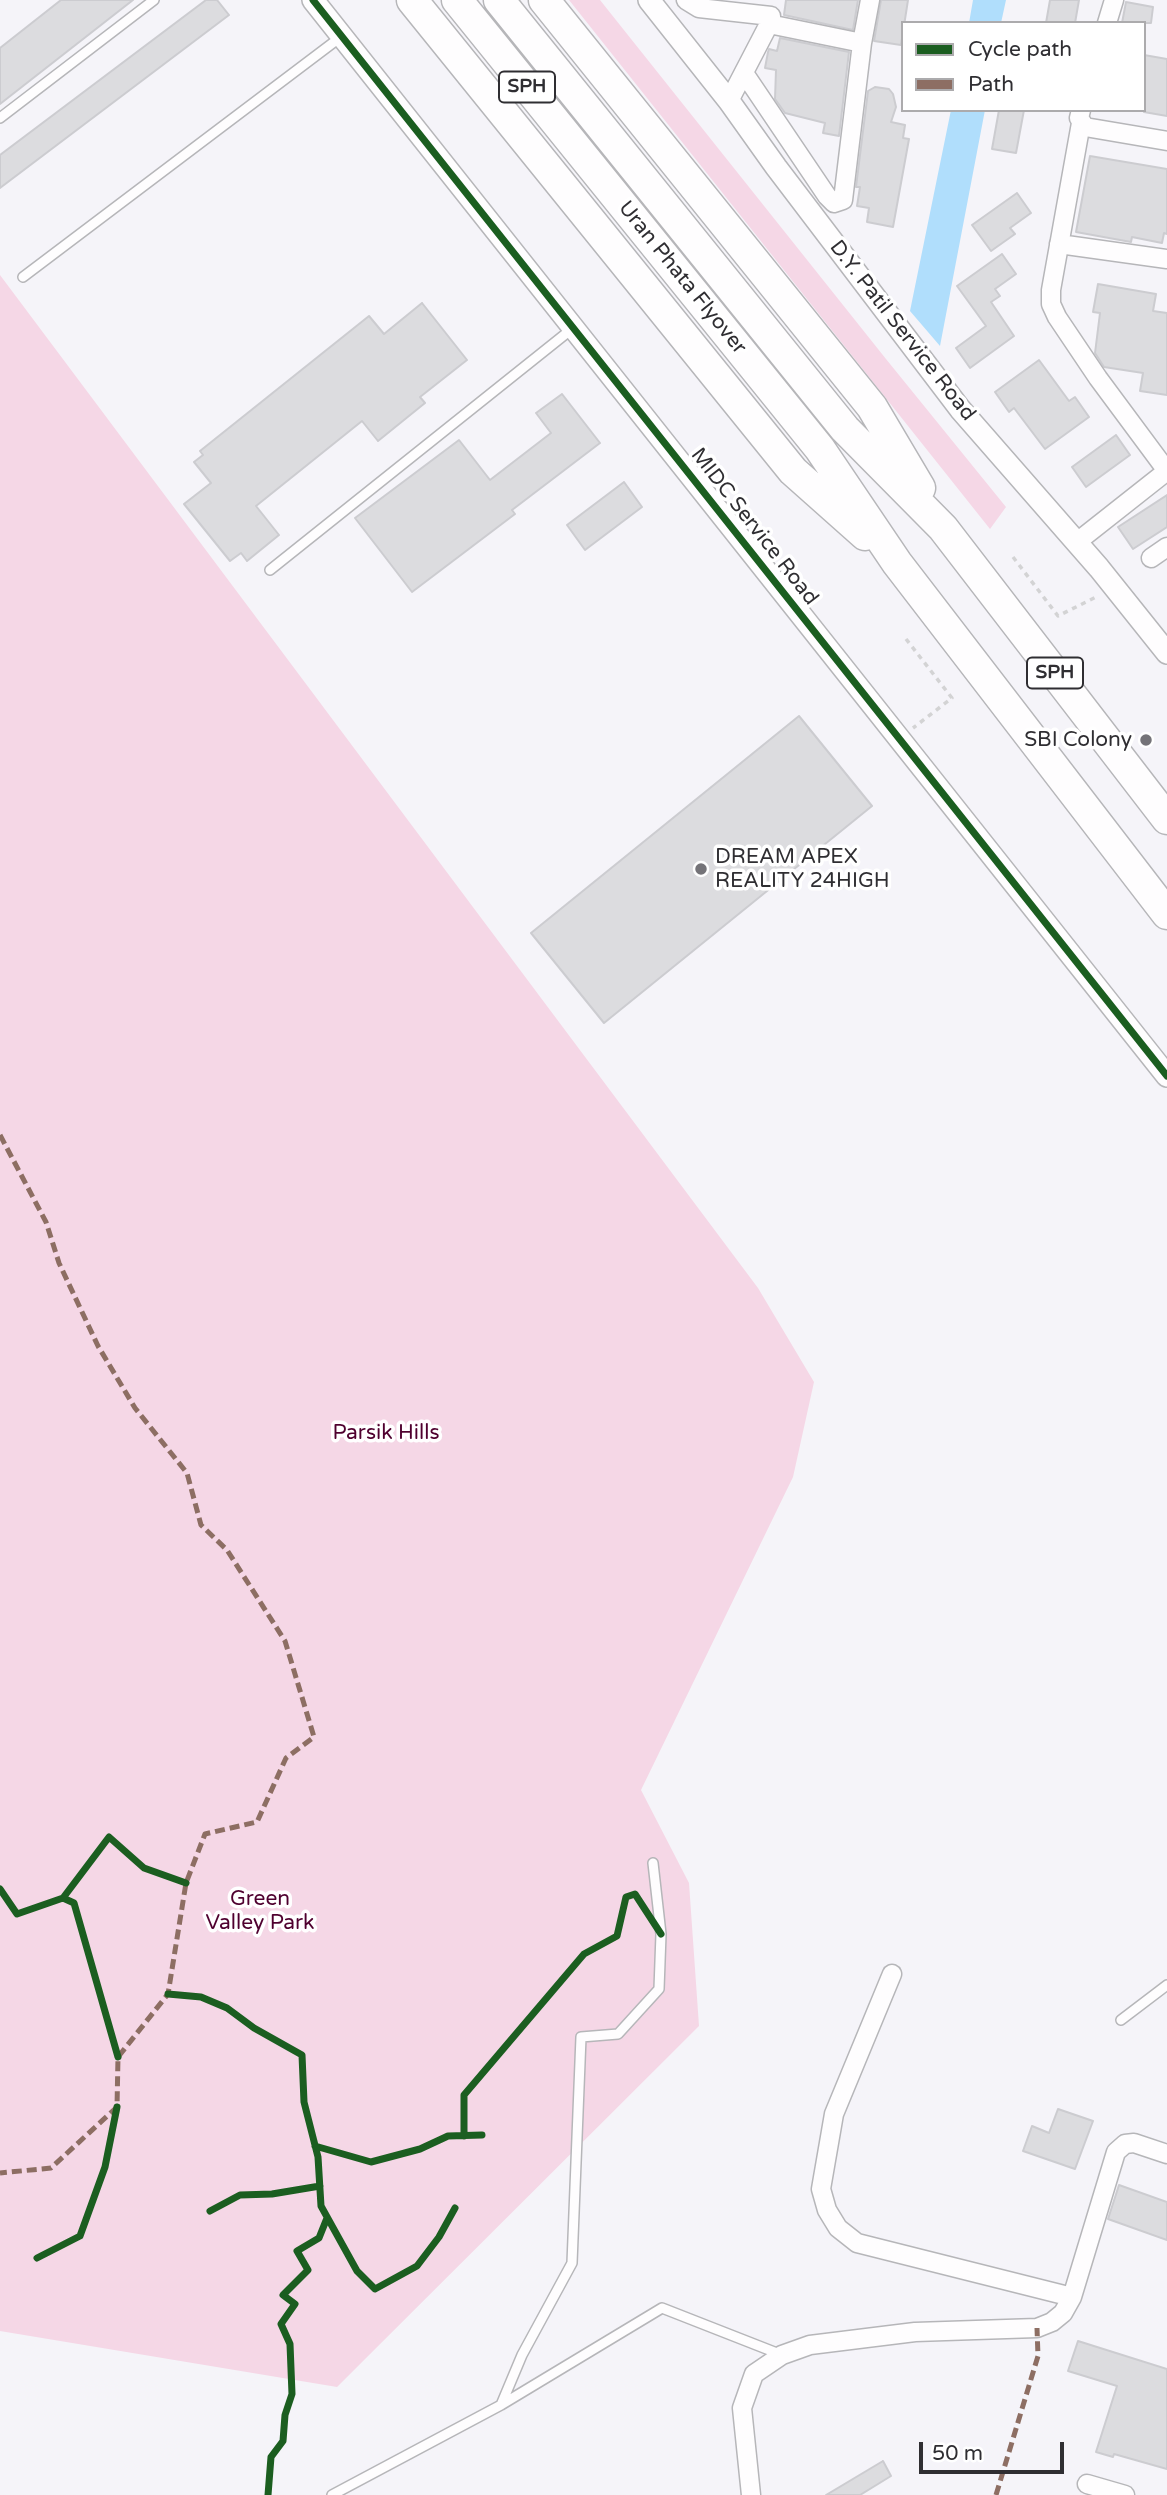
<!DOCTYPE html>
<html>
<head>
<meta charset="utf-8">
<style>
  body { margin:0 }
  #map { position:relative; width:1167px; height:2495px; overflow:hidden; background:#f5f4f9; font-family:"Varela Round",sans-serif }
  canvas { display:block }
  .legend { position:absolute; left:901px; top:21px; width:245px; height:91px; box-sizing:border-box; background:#fff; border:2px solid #acabad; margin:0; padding:9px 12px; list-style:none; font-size:21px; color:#2f2e32 }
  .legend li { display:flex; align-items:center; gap:14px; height:35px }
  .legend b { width:35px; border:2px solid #acabad }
  .scale { position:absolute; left:919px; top:2442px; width:145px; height:32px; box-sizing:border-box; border:4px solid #2f2e32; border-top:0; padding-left:9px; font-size:21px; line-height:24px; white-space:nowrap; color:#2f2e32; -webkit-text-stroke:5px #fff; paint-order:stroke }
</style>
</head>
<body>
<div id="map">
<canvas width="1167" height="2495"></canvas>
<ul class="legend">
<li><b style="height:9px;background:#1b5e20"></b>Cycle path</li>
<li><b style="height:9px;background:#8d6e63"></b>Path</li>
</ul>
<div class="scale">50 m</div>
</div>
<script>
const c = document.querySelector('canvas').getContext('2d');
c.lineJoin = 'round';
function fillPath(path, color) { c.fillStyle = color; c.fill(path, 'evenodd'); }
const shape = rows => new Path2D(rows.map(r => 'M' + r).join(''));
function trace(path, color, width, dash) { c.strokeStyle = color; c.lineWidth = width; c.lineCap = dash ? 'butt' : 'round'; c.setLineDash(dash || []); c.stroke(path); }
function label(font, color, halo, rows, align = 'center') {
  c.font = font + ' "Varela Round",sans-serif'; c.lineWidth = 7; c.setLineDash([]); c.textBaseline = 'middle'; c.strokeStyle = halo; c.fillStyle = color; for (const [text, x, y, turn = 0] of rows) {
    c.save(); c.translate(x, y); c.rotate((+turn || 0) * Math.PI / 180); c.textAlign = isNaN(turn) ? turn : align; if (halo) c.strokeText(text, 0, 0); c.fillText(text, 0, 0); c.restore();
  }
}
fillPath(shape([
  [569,0,600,0,886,359,1006,507,990,529],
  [0,275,758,1288,814,1382,793,1477,641,1790,689,1883,699,2026,337,2387,0,2331]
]), '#f5d7e6');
fillPath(shape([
  [973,0,1006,0,1001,23,969,23],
  [951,110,985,110,940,346,910,311]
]), '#b0defc');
const building = shape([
  [61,0,133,0,0,104,0,48,61,0],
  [206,0,217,0,229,15,0,188,0,155,206,0],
  [786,0,858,0,853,30,784,15,786,0],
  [881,0,908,0,901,45,874,41,881,0],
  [1050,0,1079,0,1075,23,1046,23,1050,0],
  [1126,2,1153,7,1151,23,1122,23,1126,2],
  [780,38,849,52,839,136,823,133,825,123,785,113,775,99,776,70,765,68,768,52,769,49,777,51,780,38],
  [1144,55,1167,59,1167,116,1144,112,1144,55],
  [875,87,889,89,893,94,896,107,891,122,905,125,903,138,909,139,893,227,867,222,869,208,857,206,860,187,856,187,868,91,875,87],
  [999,110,1024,110,1016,153,992,149,999,110],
  [1090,156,1167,169,1167,234,1164,233,1162,243,1132,237,1131,242,1076,232,1090,156],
  [1017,193,1031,213,1010,228,1015,234,991,251,972,225,1017,193],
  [1002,254,1016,274,995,289,1000,296,991,302,1014,336,970,368,956,348,986,326,957,286,1002,254],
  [1098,284,1156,294,1153,311,1167,313,1167,395,1140,391,1143,373,1104,367,1095,353,1100,313,1093,312,1098,284],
  [422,303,467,360,420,397,425,403,378,441,362,421,256,506,279,535,247,561,241,553,230,561,184,504,211,483,194,462,203,455,200,451,369,316,384,334,422,303],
  [1039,360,1069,401,1075,397,1089,417,1045,449,1014,408,1009,412,995,392,1039,360],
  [562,394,600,443,512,510,515,514,412,592,355,518,459,440,490,480,551,433,536,413,562,394],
  [1116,435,1130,455,1086,487,1072,467,1116,435],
  [624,482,642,507,585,550,567,525,624,482],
  [1167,495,1167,527,1133,549,1118,527,1167,495],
  [799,716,872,806,604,1023,531,933,799,716],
  [1058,2109,1093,2121,1075,2169,1023,2151,1032,2126,1049,2133,1058,2109],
  [1119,2185,1167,2202,1167,2240,1108,2219,1119,2185],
  [1078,2341,1167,2369,1167,2469,1114,2454,1113,2457,1096,2452,1117,2386,1068,2371,1078,2341],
  [883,2461,891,2476,860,2495,826,2495,883,2461]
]);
fillPath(building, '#dcdcdf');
trace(building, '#ccccd0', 2);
const service = shape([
  [0,118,154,0],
  [23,277,342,36],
  [270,570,573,328],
  [1121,2020,1167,1985],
  [501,2405,522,2355,572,2263,581,2037,618,2034,659,1989,661,1934,653,1863],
  [332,2495,501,2405,662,2308,782,2355]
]);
const minor = shape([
  [686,0,699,8,771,16],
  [1107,23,1114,0],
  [744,73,827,196,834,203,843,200,862,43,870,0],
  [729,101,769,24,862,43],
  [1081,110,1079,118,1085,127,1167,141],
  [1081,123,1051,290,1051,304,1057,317,1098,378,1167,471],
  [1059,244,1167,259],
  [1077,542,1167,471],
  [1151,558,1167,547],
  [892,1974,834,2114,821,2189,827,2210,838,2228,857,2243,1072,2297],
  [1087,2484,1125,2495],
  [751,2495,742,2408,754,2374,782,2355,810,2345,915,2332,1037,2328,1052,2322,1063,2313,1072,2297,1116,2152,1125,2144,1134,2143,1167,2154]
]);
const tertiary = shape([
  [313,0,1167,1076],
  [649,0,729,101,776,167,960,409,1099,568,1167,653]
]);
const motorway = shape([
  [412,0,793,471,865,535],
  [457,0,820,449,897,563,1167,914],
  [499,0,845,429,943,528,1167,819],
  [544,0,872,407,920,488]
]);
trace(service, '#b6b6b9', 12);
trace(minor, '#b6b6b9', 21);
trace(tertiary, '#b6b6b9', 24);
trace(motorway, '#b6b6b9', 33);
trace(shape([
  [1013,557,1058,616,1096,597],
  [906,639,952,698,913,728]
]), '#d3d3d4', 3.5, [5, 5]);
trace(service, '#fefdfe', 9);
trace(minor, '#fefdfe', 18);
trace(tertiary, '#fefdfe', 21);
trace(motorway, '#fefdfe', 30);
trace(shape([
  [0,1135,46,1222,59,1263,98,1346,135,1408,187,1473,201,1525,227,1550,285,1641,314,1737,286,1758,257,1822,205,1834,186,1883,168,1994,118,2057,117,2107,51,2168,0,2173],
  [996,2495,1038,2356,1037,2328]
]), '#8d6e63', 5, [10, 5]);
trace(shape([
  [313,0,1167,1076],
  [0,1889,17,1914,63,1898,109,1837,144,1868,186,1883],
  [63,1898,74,1903,118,2057],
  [168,1994,201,1997,227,2008,254,2028,302,2055,304,2102,318,2157,321,2206,357,2271,375,2289,417,2266,439,2237,455,2208],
  [464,2136,464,2095,584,1954,617,1936,626,1897,635,1894,661,1934],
  [315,2146,371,2162,420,2149,448,2136,482,2135],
  [210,2211,240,2195,272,2194,320,2186],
  [37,2258,80,2236,105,2167,117,2107],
  [268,2495,271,2457,283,2441,285,2415,292,2394,290,2344,281,2324,295,2304,283,2295,308,2270,297,2251,319,2238,327,2218]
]), '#1b5e20', 7);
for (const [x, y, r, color] of [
  [1146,740,7,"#747378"],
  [701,869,7,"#747378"]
]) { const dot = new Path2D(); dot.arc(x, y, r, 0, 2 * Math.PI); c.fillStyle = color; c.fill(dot); trace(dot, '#fff', 2.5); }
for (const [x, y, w] of [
  [527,87,56],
  [1055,673,56]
]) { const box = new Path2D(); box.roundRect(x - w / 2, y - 15.5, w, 31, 5); c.fillStyle = '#fff'; c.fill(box); trace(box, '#2f2e32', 2); }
label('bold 19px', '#2f2e32', null, [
  ["SPH",527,87],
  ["SPH",1055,673]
]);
label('21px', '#2f2e32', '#fff', [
  ["Uran Phata Flyover",682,278,51],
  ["D.Y. Patil Service Road",902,331,52],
  ["MIDC Service Road",754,527,52]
]);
label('21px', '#2f2e32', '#fff', [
  ["SBI Colony",1132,740],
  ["DREAM APEX",715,857,"left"],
  ["REALITY 24HIGH",715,881,"left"]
], 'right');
label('21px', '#4f002f', '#fff', [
  ["Parsik Hills",386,1433],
  ["Green",260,1899],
  ["Valley Park",260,1923]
]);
</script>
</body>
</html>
